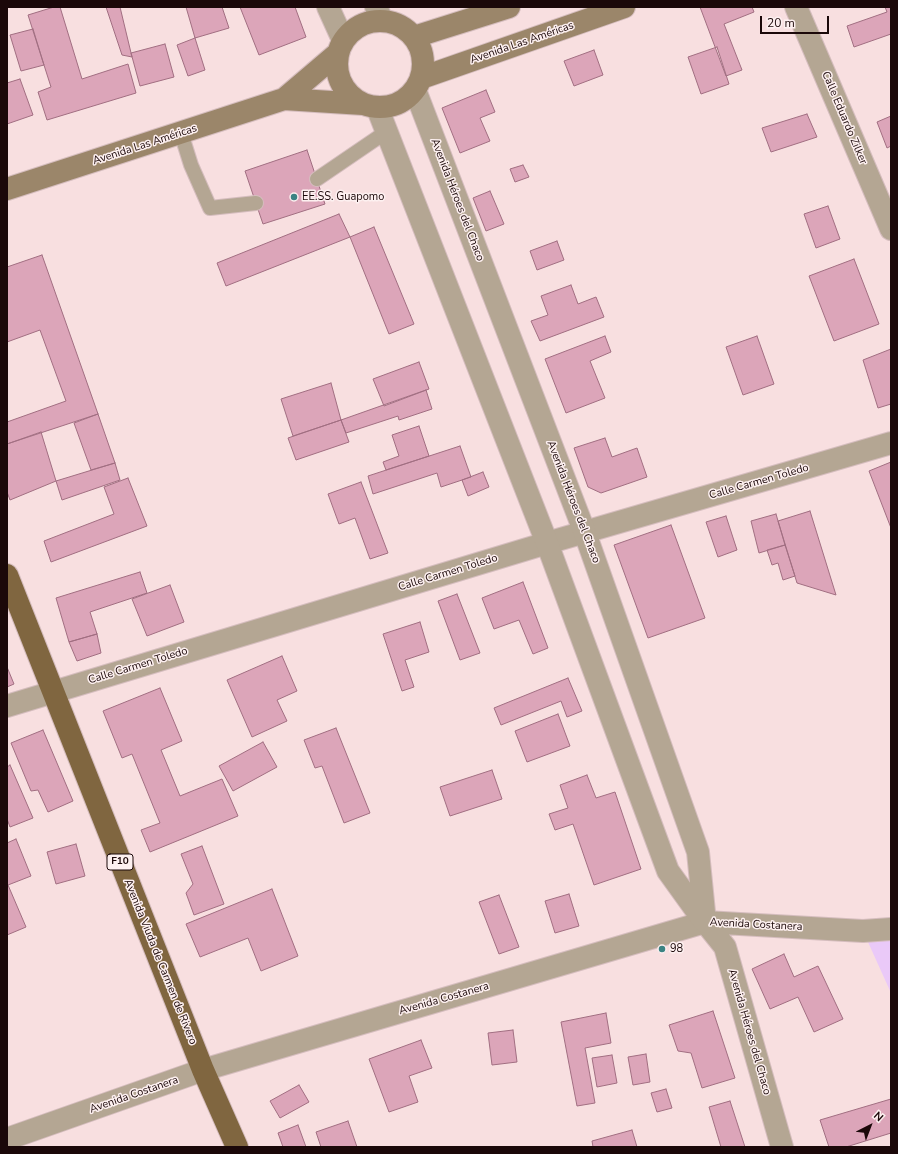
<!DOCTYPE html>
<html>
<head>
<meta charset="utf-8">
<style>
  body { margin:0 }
  #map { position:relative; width:898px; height:1154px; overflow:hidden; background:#f8dfe0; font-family:"Nunito Sans",sans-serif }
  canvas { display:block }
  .frame { position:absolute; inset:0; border:8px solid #1b0809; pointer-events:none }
  .north { position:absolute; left:850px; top:1106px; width:40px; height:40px; -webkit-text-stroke:3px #fdf0f0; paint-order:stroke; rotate:42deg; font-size:11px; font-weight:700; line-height:16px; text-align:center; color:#1b0809 }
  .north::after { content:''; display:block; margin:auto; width:14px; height:18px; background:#1b0809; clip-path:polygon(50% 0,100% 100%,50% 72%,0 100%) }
  .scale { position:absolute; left:760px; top:16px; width:69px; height:18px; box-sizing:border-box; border:2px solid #1b0809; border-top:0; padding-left:5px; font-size:12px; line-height:14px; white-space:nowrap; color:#1b0809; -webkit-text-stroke:3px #fdf0f0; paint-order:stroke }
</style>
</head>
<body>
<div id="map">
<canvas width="898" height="1154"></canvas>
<div class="frame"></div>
<div class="north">N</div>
<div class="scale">20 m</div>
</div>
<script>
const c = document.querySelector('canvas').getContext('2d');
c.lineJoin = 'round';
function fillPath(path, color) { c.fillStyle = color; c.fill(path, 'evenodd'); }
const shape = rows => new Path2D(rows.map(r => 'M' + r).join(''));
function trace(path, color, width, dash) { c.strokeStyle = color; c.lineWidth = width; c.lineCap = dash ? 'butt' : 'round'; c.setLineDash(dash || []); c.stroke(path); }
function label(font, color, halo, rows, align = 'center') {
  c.font = font + ' "Nunito Sans",sans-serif'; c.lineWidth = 3; c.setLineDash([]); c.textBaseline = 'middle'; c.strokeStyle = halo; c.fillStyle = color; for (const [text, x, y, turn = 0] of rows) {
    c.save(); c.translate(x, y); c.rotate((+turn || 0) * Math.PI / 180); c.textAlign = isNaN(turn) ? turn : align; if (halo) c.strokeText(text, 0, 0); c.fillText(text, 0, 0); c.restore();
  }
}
fillPath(shape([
  [891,929,891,993,863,931]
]), '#eac9f8');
const building = shape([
  [54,7,60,7,82,79,128,64,136,93,47,120,38,92,51,87,28,15,54,7],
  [106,7,120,7,132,57,122,55,106,7],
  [186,7,222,7,229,28,195,38,186,7],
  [240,7,295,7,306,37,259,55,240,7],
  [700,7,752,7,754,12,724,24,742,70,726,76,700,7],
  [885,7,891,7,891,34,854,47,847,26,887,12,885,7],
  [33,29,44,65,21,71,10,35,33,29],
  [195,38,205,70,188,76,177,45,195,38],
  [165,44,174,77,140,86,131,53,165,44],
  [717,47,729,84,701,94,688,57,717,47],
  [594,50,603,75,574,86,564,61,594,50],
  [20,79,33,115,7,124,7,83,20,79],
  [486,90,495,112,480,118,490,141,460,153,442,108,486,90],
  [807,114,817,137,771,152,762,128,807,114],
  [891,116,891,146,887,148,877,122,891,116],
  [307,150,325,204,263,224,245,171,307,150],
  [523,165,529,177,515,182,510,169,523,165],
  [490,191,504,224,486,231,473,198,490,191],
  [828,206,840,239,816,248,804,214,828,206],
  [339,214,350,237,226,286,217,263,339,214],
  [374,227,414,324,389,334,350,237,374,227],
  [557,241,564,260,537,270,530,251,557,241],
  [42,255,98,414,7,444,7,422,66,401,40,330,7,342,7,267,42,255],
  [854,259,879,324,834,341,809,276,854,259],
  [571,285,578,304,596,297,604,317,540,341,531,321,548,315,541,296,571,285],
  [605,336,611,352,590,361,605,398,566,413,545,359,605,336],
  [757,336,774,384,743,395,726,347,757,336],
  [891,349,891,404,878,408,863,360,891,349],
  [419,362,429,389,384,406,373,379,419,362],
  [331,383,341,420,293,436,281,399,331,383],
  [426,390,432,409,399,420,398,416,346,433,341,420,426,390],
  [98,414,115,463,91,470,74,423,98,414],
  [341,420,349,442,296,460,288,438,341,420],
  [419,426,429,456,386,470,383,462,399,456,392,435,419,426],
  [41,432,56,481,10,500,7,492,7,444,41,432],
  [605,438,612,457,637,448,647,477,601,493,588,487,574,448,605,438],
  [460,446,471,477,441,487,437,473,373,494,368,476,460,446],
  [891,462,891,528,869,471,891,462],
  [115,463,120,480,62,500,56,481,115,463],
  [483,472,489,487,468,496,462,480,483,472],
  [128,478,147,526,51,562,44,541,114,514,104,487,128,478],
  [361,482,388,553,370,559,355,518,339,524,328,494,361,482],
  [810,511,836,595,797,583,778,521,810,511],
  [776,514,785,545,759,553,751,521,776,514],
  [726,516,737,550,718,557,706,522,726,516],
  [671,525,705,618,648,638,614,545,671,525],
  [785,545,795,576,783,580,778,563,772,565,767,550,785,545],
  [140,572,147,593,90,612,97,634,69,642,56,598,140,572],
  [523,582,548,648,533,654,519,620,494,629,482,598,523,582],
  [170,585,184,622,147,636,132,599,170,585],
  [457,594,480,653,460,660,438,601,457,594],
  [420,622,429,652,405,660,414,687,402,691,383,634,420,622],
  [97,634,101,653,77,661,69,642,97,634],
  [282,656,297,691,277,700,287,721,252,737,227,680,282,656],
  [7,667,14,684,7,687,7,667],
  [568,678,582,711,567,717,561,701,501,725,494,708,568,678],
  [160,688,182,741,161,750,180,796,222,779,238,816,150,852,141,830,160,823,132,754,122,758,103,711,160,688],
  [558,714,570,746,527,762,515,731,558,714],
  [336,728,370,813,344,823,322,766,315,768,304,740,336,728],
  [43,730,73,801,48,812,38,790,31,791,11,743,43,730],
  [263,742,277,767,233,791,219,766,263,742],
  [10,765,33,818,10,827,7,819,7,767,10,765],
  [492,770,502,799,450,816,440,787,492,770],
  [587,775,596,798,615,792,641,869,594,885,573,824,555,830,549,814,568,808,560,785,587,775],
  [16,839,31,876,8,885,26,927,7,935,7,843,16,839],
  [76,844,85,876,56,884,47,852,76,844],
  [202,846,224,904,194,915,186,893,193,884,181,854,202,846],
  [272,889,298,956,261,971,248,938,200,957,186,924,272,889],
  [569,894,579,926,555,933,545,901,569,894],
  [499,895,519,947,499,954,479,902,499,895],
  [784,954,794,977,818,966,843,1019,814,1032,798,997,770,1009,752,969,784,954],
  [713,1011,735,1078,702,1088,691,1053,678,1051,669,1025,713,1011],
  [606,1013,611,1043,585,1048,595,1103,577,1106,561,1022,606,1013],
  [513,1030,517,1062,492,1065,488,1033,513,1030],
  [421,1040,432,1068,409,1076,418,1102,389,1112,369,1059,421,1040],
  [646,1054,650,1082,633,1085,628,1057,646,1054],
  [612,1055,617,1083,597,1087,592,1058,612,1055],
  [299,1085,309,1102,280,1118,270,1101,299,1085],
  [666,1089,672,1108,657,1112,651,1093,666,1089],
  [891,1099,891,1133,846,1147,829,1147,820,1120,891,1099],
  [730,1101,745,1147,721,1147,709,1107,730,1101],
  [348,1121,357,1147,321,1147,316,1132,348,1121],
  [298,1125,306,1147,283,1147,278,1133,298,1125],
  [632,1130,637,1147,593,1147,592,1141,632,1130]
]);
fillPath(building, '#dca5b9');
trace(building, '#a16e81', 1);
const service = shape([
  [181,133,191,165,210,208,256,203],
  [317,179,386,132]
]);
const minor = shape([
  [7,706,547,543,891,443],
  [705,922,725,947,782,1147],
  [7,1139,203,1070,705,922,863,931,891,929]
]);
const tertiary = shape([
  [328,7,343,40],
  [376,7,382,20],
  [796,7,891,229],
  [415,90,585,533,698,852,705,922],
  [377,107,547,543,668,871,704,921]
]);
const secondary = shape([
  '337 64a43 43 0 1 1 86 0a43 43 0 1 1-86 0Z',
  [414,37,509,7],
  [421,78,624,7],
  [284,99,338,53],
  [7,189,284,99,363,104]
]);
const trunk = shape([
  [7,575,203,1070,237,1147]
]);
trace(service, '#d5bdbe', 16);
trace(minor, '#d5bdbe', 24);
trace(tertiary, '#d5bdbe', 24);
trace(secondary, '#d5bdbe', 24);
trace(trunk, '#d5bdbe', 24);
trace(service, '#b4a693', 14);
trace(minor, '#b4a693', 22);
trace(tertiary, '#b4a693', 22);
trace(secondary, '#9b866a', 22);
trace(trunk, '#806640', 22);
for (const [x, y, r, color] of [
  [294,197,4,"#3b8383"],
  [662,949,4,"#3b8383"]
]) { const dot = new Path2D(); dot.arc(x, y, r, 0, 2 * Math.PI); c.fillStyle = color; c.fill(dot); trace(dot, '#fdf0f0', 1.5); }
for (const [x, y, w] of [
  [120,862,26]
]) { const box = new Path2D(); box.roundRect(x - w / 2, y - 8, w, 16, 3); c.fillStyle = '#fdf0f0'; c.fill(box); trace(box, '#1b0809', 1); }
label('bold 10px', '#1b0809', null, [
  ["F10",120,862]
]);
label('11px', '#1b0809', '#fdf0f0', [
  ["Avenida Las Américas",522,43,-19],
  ["Calle Eduardo Zilker",844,118,67],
  ["Avenida Las Américas",145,145,-18],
  ["Avenida Héroes del Chaco",457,200,69],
  ["Calle Carmen Toledo",759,482,-16],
  ["Avenida Héroes del Chaco",573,502,69],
  ["Calle Carmen Toledo",448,573,-17],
  ["Calle Carmen Toledo",138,666,-17],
  ["Avenida Costanera",756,925,3],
  ["Avenida Viuda de Carmen de Rivero",160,962,68],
  ["Avenida Costanera",444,999,-16],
  ["Avenida Héroes del Chaco",749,1032,74],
  ["Avenida Costanera",134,1095,-19]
]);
label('11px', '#1b0809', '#fdf0f0', [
  ["EE.SS. Guapomo",302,197],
  ["98",670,949]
], 'left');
</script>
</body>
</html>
